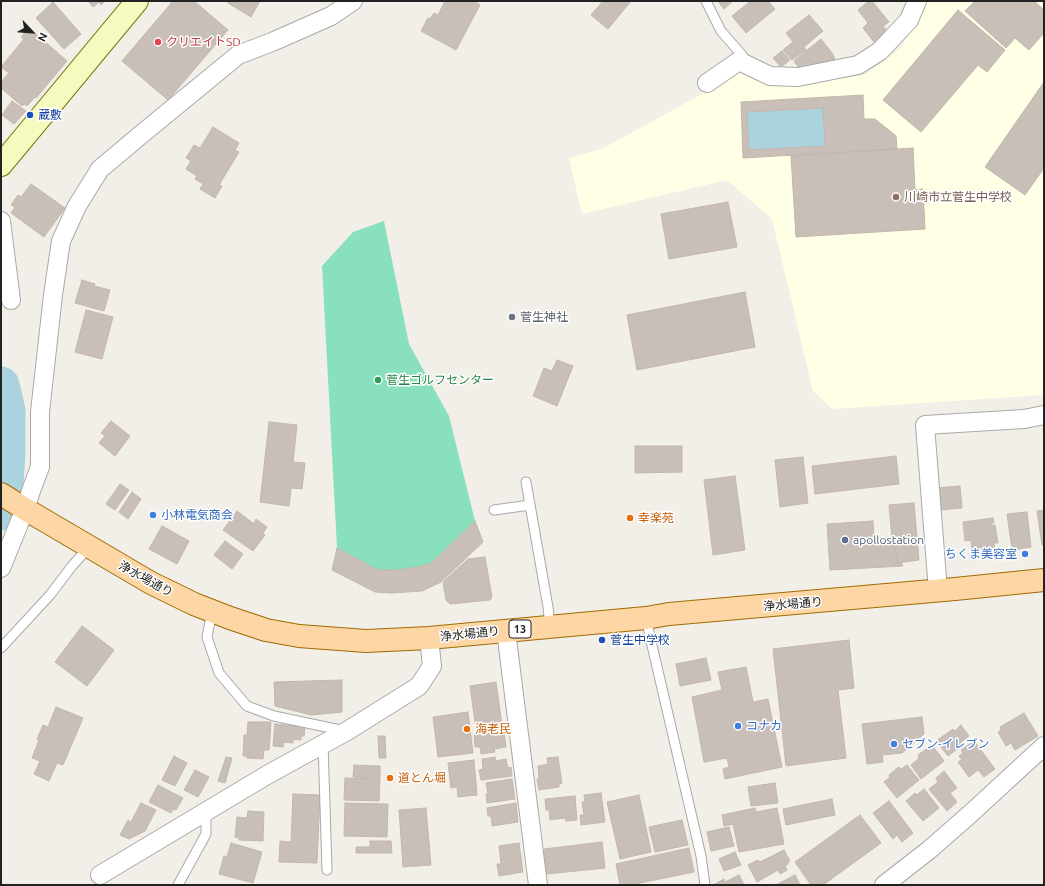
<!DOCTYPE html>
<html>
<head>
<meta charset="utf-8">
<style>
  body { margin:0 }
  #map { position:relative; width:1045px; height:886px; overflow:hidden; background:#f2efe9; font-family:Ubuntu,sans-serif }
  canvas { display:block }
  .frame { position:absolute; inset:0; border:2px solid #222; pointer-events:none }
  .north { position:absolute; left:12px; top:12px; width:40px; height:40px; -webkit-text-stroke:3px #fff; paint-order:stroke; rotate:116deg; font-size:11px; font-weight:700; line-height:16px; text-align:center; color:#222 }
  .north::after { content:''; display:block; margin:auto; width:14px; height:18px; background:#222; clip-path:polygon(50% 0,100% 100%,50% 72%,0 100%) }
</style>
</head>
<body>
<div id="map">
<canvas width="1045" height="886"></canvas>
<div class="frame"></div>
<div class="north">N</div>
</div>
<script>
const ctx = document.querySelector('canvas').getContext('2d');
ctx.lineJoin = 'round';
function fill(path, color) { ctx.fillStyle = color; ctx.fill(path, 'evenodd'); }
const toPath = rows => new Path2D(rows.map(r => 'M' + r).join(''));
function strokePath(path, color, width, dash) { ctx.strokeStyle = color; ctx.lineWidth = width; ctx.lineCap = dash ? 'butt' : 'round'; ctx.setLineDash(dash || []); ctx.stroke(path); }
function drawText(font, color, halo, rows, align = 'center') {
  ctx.font = font + ' Ubuntu,"Noto Sans JP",sans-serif'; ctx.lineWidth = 3; ctx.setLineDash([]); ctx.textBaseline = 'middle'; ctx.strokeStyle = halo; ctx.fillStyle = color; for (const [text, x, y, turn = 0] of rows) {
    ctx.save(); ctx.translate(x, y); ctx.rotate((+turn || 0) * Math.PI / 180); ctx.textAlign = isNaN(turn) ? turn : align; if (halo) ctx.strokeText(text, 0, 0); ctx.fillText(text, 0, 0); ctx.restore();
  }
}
fill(toPath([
  [927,1,1044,1,1044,395,832,409,813,391,772,219,727,180,582,214,569,158,604,148,747,69,801,85,865,75,901,48]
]), '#ffffe5');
fill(toPath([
  [384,221,409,344,449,416,475,521,431,563,418,567,396,570,378,570,337,548,322,266,353,232]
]), '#88e0be');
fill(toPath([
  [823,108,825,146,749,150,747,112]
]), '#aad3df');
strokePath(toPath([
  [1,385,7,411,7,452,5,485,1,512]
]), '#aad3df', 37);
const building = toPath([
  [88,1,105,1,101,5,99,2,93,7,88,1],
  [173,1,194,1,228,30,168,100,122,61,173,1],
  [228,1,260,1,251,17,228,3,228,1],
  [445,1,474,1,480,5,456,50,421,31,428,18,430,19,434,13,438,15,445,1],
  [603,1,631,1,608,29,591,15,603,1],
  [718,1,733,1,724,9,718,1],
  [751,1,768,1,775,9,746,33,732,16,751,1],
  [869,1,872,1,889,22,883,26,887,31,874,42,863,28,868,23,858,10,869,1],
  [975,1,1034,1,1044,10,1044,33,1029,50,1015,38,1006,48,965,11,975,1],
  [53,2,81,34,64,49,36,18,53,2],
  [958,10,1005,50,987,72,978,65,921,132,883,100,958,10],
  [809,15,823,31,804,47,806,50,792,60,783,50,793,42,786,33,809,15],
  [29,28,67,61,36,98,35,97,27,106,24,104,22,106,1,88,1,82,9,73,1,67,24,39,21,37,29,28],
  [821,39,832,53,835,59,799,68,794,61,821,39],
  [782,51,790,60,781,67,773,58,782,51],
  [1044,82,1044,168,1025,195,985,167,1044,82],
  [863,95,864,119,875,119,896,136,897,149,743,158,741,102,863,95],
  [823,108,825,146,749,150,747,112,823,108],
  [12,101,26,111,14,124,2,115,12,101],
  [213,127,239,143,235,150,239,152,219,185,222,186,215,198,200,189,203,184,195,179,197,176,186,169,191,161,186,158,194,145,200,148,213,127],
  [913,148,915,190,923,189,925,229,796,237,791,156,913,148],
  [31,184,65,208,44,237,11,213,15,207,11,205,18,195,21,197,31,184],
  [728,202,737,247,669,259,661,214,728,202],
  [82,280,95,284,94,286,110,290,104,311,75,303,82,280],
  [745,292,755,347,637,370,627,315,745,292],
  [86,310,113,317,102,359,75,352,86,310],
  [557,360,573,366,557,406,533,396,544,368,552,371,557,360],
  [111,421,130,436,115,456,99,443,105,436,101,433,111,421],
  [269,422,297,425,293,462,305,463,302,489,291,488,289,506,260,502,269,422],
  [635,446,682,446,682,472,635,473,635,446],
  [896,456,899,484,815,494,812,466,896,456],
  [803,457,808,503,780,507,775,460,803,457],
  [735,476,745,550,713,555,704,480,735,476],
  [120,484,129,490,115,510,106,504,120,484],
  [960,486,962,508,939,510,937,488,960,486],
  [132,492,141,499,128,519,119,512,132,492],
  [914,503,919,560,898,563,892,540,889,505,914,503],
  [1044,510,1044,545,1042,545,1037,511,1044,510],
  [237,511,254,524,256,519,267,527,263,533,265,535,253,551,223,530,237,511],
  [1027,512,1031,547,1012,550,1007,514,1027,512],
  [993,518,994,523,991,523,991,526,995,525,998,543,994,543,995,551,972,554,971,540,965,541,963,522,993,518],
  [475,521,483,542,441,582,422,591,392,593,375,592,332,570,337,548,378,570,396,570,418,567,431,563,475,521],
  [873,521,874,539,892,537,898,563,901,562,903,566,830,570,827,524,873,521],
  [162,526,189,541,177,564,149,549,162,526],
  [225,541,243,554,232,569,214,555,225,541],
  [485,557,492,597,490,600,450,604,446,600,443,582,468,559,485,557],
  [82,626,114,650,87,686,55,662,82,626],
  [849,640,854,688,838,690,846,758,786,766,773,649,849,640],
  [706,658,711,680,680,686,676,664,706,658],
  [746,667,753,702,768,699,782,767,725,779,723,769,729,767,727,758,704,762,692,697,722,690,718,672,746,667],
  [342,680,342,712,311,715,275,706,274,682,342,680],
  [496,682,502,725,476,729,470,686,496,682],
  [56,707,83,718,63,765,57,763,49,781,34,774,40,761,32,758,39,740,37,739,43,725,48,727,56,707],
  [468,712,473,753,438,757,433,717,468,712],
  [1024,713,1038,736,1015,750,1011,743,1006,746,998,732,1001,730,1000,727,1024,713],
  [922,717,924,734,902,753,882,755,883,762,867,764,862,724,922,717],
  [248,722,271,722,269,750,264,750,263,759,247,758,247,756,243,756,244,735,247,735,248,722],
  [275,724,305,727,304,736,301,736,301,740,293,739,293,743,284,742,283,747,273,746,275,724],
  [961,725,969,736,959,744,961,746,948,756,936,741,953,729,955,731,961,725],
  [504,732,506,747,494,749,495,752,481,754,480,747,475,747,474,735,504,732],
  [378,736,385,736,386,758,379,758,378,736],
  [974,741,995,769,984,777,978,770,969,777,958,762,962,760,959,756,963,753,961,750,974,741],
  [932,745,944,761,921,779,911,765,919,758,918,755,932,745],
  [174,756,187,763,175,786,162,780,174,756],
  [226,757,232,758,225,783,218,781,226,757],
  [495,757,496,761,506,759,508,768,511,767,512,776,481,780,479,770,483,769,482,759,495,757],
  [558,757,562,783,559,784,559,787,539,790,537,779,539,778,538,766,548,764,547,758,558,757],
  [474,760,477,795,458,797,457,787,451,788,448,763,474,760],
  [354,765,380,766,380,778,353,777,354,765],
  [907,765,919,780,897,798,884,782,890,777,889,775,899,767,901,769,907,765],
  [195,770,209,777,198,797,184,790,195,770],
  [944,771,957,788,950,793,957,802,947,811,929,789,938,782,936,778,944,771],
  [345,778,380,779,379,801,344,800,345,778],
  [512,779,515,799,487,803,486,794,488,794,486,783,512,779],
  [775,783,778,803,751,806,748,787,775,783],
  [158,785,183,798,176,810,173,809,171,813,149,802,158,785],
  [924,789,939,808,923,821,906,801,915,793,917,795,924,789],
  [601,793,605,822,581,825,580,815,584,815,582,802,585,802,584,795,601,793],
  [293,794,320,795,317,863,279,862,280,841,291,842,293,794],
  [639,795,651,852,620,859,607,802,639,795],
  [575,796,577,820,566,821,565,818,550,820,549,810,546,810,545,799,575,796],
  [832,799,835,815,786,825,783,809,832,799],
  [889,801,913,833,902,842,897,835,893,839,873,813,889,801],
  [141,803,156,810,145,831,129,839,120,835,128,820,131,822,141,803],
  [345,803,388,804,387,837,344,836,345,803],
  [516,803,518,822,492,826,491,816,488,816,487,808,516,803],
  [426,808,431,865,403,867,399,810,426,808],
  [755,808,756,812,777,808,784,844,739,852,733,824,724,826,722,815,755,808],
  [248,811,264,812,263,841,239,840,239,838,235,837,237,817,247,818,248,811],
  [860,815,881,843,823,885,811,885,795,862,860,815],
  [682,820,688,845,655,852,649,827,682,820],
  [729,827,734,846,711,851,707,832,729,827],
  [370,841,391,841,392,853,356,853,356,847,370,847,370,841],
  [602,842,605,868,547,874,544,849,602,842],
  [231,843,262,852,253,883,219,874,224,856,227,857,231,843],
  [519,843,523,872,499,876,497,864,501,864,499,846,519,843],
  [689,848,694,872,630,885,620,885,616,864,689,848],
  [784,850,790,861,788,862,788,864,785,866,787,870,780,874,778,870,757,882,748,865,758,860,760,862,784,850],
  [735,852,741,865,724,871,719,859,735,852],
  [739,875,744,885,715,885,715,884,724,879,725,882,739,875],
  [795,875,800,885,776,885,795,875]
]);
fill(building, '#c7bfb8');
strokePath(building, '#c4b6ab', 1);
const lane = toPath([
  [706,1,721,31,742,55,739,61],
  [526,482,548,607,550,626],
  [494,510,530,505],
  [212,611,207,637,219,673,247,706,274,716,345,731],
  [646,618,651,641,701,856,705,885],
  [1,648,50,595,72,566,89,547],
  [323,743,327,870],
  [178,885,206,834,206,811]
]);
const street = toPath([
  [707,83,739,61,770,76,798,77,858,65,880,51,909,20,917,1],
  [1,221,11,300],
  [1,568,25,509,32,488,40,467,40,412,53,295,61,241,77,206,100,169,143,133,238,55,272,42,331,16,353,1],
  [938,591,925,425,1024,419,1044,415],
  [506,631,538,885],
  [100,875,267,775,347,731,419,686,432,666,429,638],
  [884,885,929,850,969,815,1044,746]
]);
const secondary = toPath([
  [1,165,137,1]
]);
const primary = toPath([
  [1,494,25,509,151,583,194,604,230,618,266,630,299,636,366,641,429,638,646,618,669,614,955,589,1044,580]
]);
strokePath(lane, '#a9a9a9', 11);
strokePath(street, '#a9a9a9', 20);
strokePath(secondary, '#707d05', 24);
strokePath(primary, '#a06b00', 24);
strokePath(lane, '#fff', 9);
strokePath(street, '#fff', 18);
strokePath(secondary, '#f7fabf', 22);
strokePath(primary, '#fcd6a4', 22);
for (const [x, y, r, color] of [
  [158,42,4,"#e0444e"],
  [30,115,4,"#1a4fb4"],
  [896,197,4,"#8d6e63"],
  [512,317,4,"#6b7280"],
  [378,380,4,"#2e9e5b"],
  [153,515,4,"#3f7fe0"],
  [630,518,4,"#e8710a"],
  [845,540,4,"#5c6f8a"],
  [1025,554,4,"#3f7fe0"],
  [602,640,4,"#1a4fb4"],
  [738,726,4,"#3f7fe0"],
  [467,729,4,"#e8710a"],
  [894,744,4,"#3f7fe0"],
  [390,778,4,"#e8710a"]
]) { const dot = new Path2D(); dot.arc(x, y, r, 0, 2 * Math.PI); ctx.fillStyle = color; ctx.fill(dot); strokePath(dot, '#fff', 1.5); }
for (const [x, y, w] of [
  [520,629,22]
]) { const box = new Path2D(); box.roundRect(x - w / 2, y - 9, w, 18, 3); ctx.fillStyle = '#fff'; ctx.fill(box); strokePath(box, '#222', 1); }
drawText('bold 11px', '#222', null, [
  ["13",520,629]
]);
drawText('12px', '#be3a42', '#fff', [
  ["クリエイトSD",166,42]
], 'left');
drawText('12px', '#164399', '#fff', [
  ["蔵敷",38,115],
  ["菅生中学校",610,640]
], 'left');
drawText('12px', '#785e54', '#fff', [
  ["川崎市立菅生中学校",904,197]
], 'left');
drawText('12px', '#5b616d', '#fff', [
  ["菅生神社",520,317]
], 'left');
drawText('12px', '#27864d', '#fff', [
  ["菅生ゴルフセンター",386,380]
], 'left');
drawText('12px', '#366cbe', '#fff', [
  ["小林電気商会",161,515],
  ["ちくま美容室",1017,554,"right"],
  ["コナカ",746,726],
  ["セブン-イレブン",902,744]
], 'left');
drawText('12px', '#c56008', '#fff', [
  ["幸楽苑",638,518],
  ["海老民",475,729],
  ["道とん堀",398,778]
], 'left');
drawText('12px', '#4e5e75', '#fff', [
  ["apollostation",853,540]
], 'left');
drawText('12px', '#222', '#fff', [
  ["浄水場通り",146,579,29],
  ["浄水場通り",793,604,-5],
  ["浄水場通り",470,634,-6]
]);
</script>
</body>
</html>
